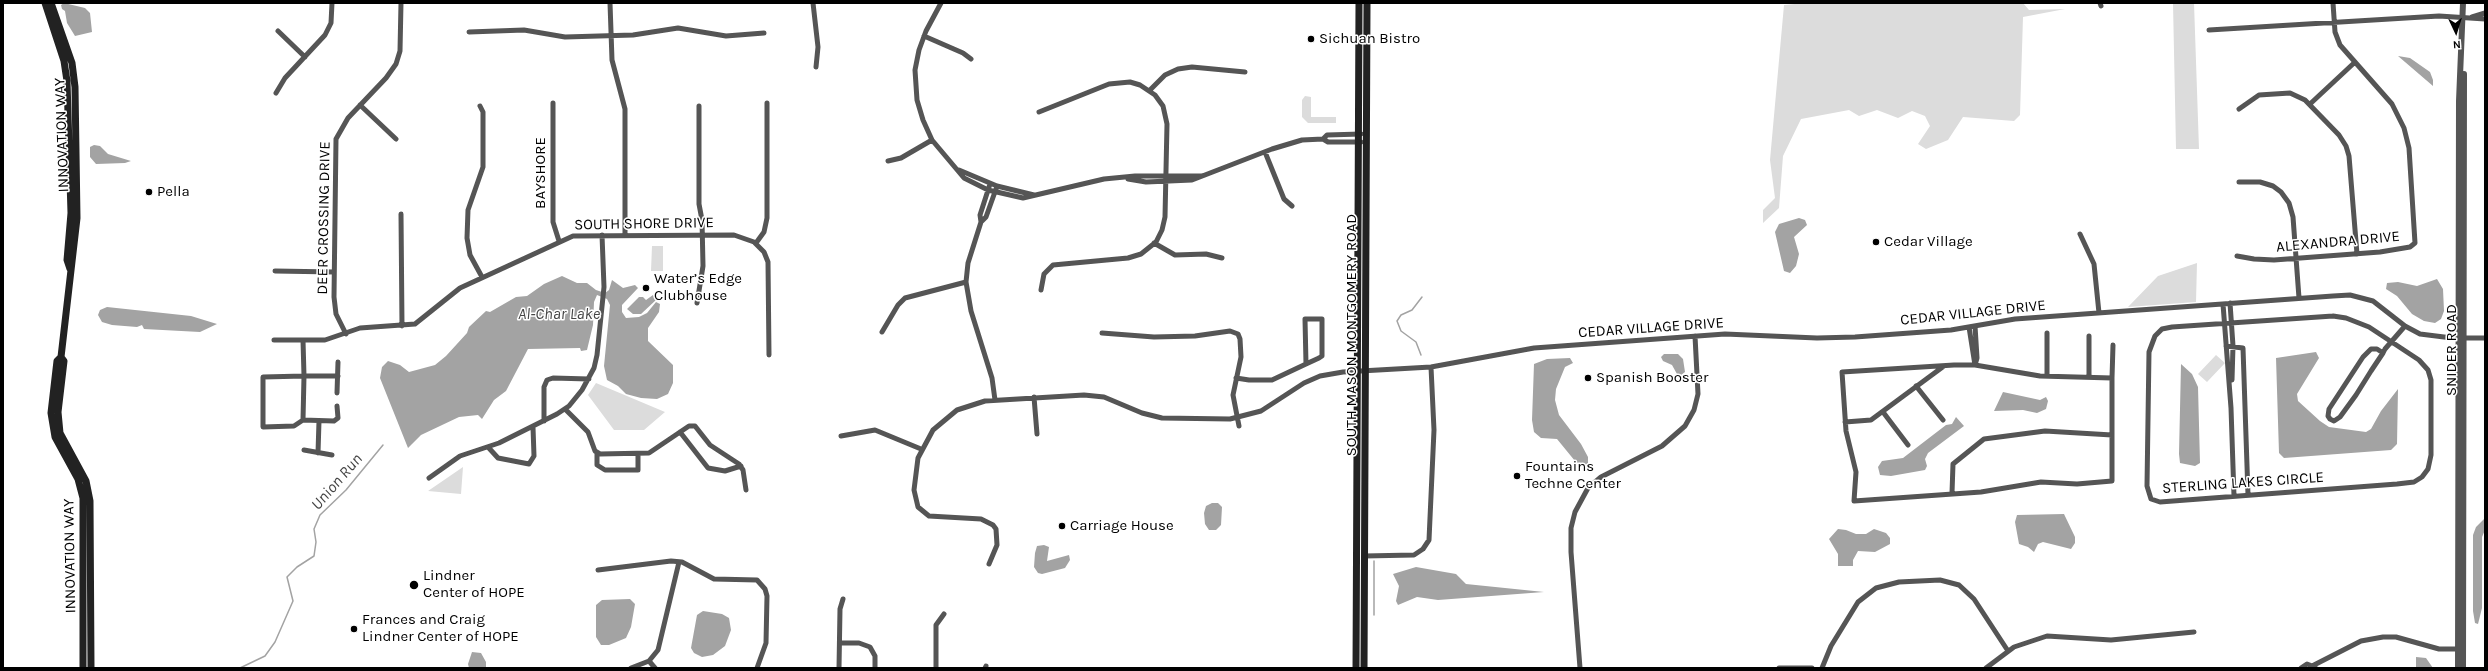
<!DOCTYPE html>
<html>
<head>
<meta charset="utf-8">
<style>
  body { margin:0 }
  #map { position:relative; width:2488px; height:671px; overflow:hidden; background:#fff; font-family:Karla,sans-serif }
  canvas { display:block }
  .frame { position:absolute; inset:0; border:4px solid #000; pointer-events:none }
  .north { position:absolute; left:2436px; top:12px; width:40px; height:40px; -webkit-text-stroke:3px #fff; paint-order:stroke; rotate:176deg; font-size:11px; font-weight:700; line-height:16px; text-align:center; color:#000 }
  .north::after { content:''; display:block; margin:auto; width:14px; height:18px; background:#000; clip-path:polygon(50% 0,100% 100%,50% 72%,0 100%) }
</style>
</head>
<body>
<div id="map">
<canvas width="2488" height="671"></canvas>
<div class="frame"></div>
<div class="north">N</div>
</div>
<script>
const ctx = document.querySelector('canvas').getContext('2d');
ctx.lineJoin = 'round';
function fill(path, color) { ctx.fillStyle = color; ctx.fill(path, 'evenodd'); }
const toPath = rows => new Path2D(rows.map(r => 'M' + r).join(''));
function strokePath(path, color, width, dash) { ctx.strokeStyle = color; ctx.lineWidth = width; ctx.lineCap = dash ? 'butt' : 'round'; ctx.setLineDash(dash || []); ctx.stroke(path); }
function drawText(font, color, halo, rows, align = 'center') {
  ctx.font = font + ' Karla,sans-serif'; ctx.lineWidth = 3; ctx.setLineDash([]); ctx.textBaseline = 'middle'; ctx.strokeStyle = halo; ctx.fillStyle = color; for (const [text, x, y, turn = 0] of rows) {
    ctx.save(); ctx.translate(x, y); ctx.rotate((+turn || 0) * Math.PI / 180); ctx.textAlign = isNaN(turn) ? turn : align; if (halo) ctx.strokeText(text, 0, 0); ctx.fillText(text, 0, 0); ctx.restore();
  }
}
fill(toPath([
  [1805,3,2023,3,2029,10,2065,9,2023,17,2020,115,2014,121,1963,117,1948,140,1926,149,1918,144,1930,126,1925,116,1912,111,1898,118,1877,110,1859,116,1849,110,1801,119,1783,156,1779,208,1763,223,1763,210,1775,198,1770,160,1784,5],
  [2173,3,2194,3,2199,149,2176,149],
  [1305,96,1311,97,1311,117,1336,117,1336,123,1308,123,1302,117,1302,100],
  [652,246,663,246,663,271,651,271],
  [2197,263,2196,302,2128,307,2158,276],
  [2216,355,2225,363,2207,382,2198,374],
  [596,383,665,412,644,430,614,430,588,395],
  [463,467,461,494,428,491]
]), '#dcdcdc');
fill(toPath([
  [64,3,85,8,90,13,92,32,75,36,67,23,65,11,62,9,61,5],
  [2398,56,2410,58,2430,72,2433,80,2433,86],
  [94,145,100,146,108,154,131,161,125,163,96,164,90,157,90,147],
  [1799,218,1805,220,1807,225,1794,237,1799,254,1796,266,1790,273,1784,271,1775,232,1779,224],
  [562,276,577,283,587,283,596,290,605,293,609,290,612,280,623,288,635,285,638,288,622,305,622,312,626,318,639,317,647,313,656,302,660,304,659,312,648,328,648,341,673,365,673,383,668,394,657,399,641,398,626,394,618,386,607,380,604,366,610,305,607,299,597,295,594,302,593,325,587,350,581,351,580,348,528,349,506,391,494,400,482,419,478,415,459,417,421,435,408,448,380,378,382,367,388,361,400,365,409,372,435,365,446,356,467,333,469,327,486,311,490,312,516,297,527,296,544,284],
  [2437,279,2443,289,2444,311,2441,319,2435,323,2424,321,2412,314,2397,296,2386,289,2387,283,2398,282,2417,286],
  [653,295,656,300,641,314,633,314,627,309,639,297,643,297,646,300],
  [107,307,191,316,217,324,200,332,144,329,142,325,137,327,112,325,102,322,98,315,100,310],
  [2316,352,2319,358,2297,394,2298,401,2320,421,2329,427,2366,432,2371,429,2381,411,2398,389,2397,444,2391,450,2284,458,2279,453,2276,358],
  [1664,354,1678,354,1683,359,1685,372,1681,375,1677,374,1672,365,1663,361,1661,357],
  [1570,358,1573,363,1565,367,1556,389,1555,400,1559,415,1581,444,1588,457,1588,464,1583,466,1575,461,1557,439,1541,438,1534,432,1532,420,1534,364,1547,359],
  [2181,364,2192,374,2198,387,2200,463,2195,466,2180,463,2179,454],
  [2003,392,2040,400,2046,397,2048,401,2046,409,2037,413,2023,410,1994,411],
  [1956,417,1964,426,1928,453,1925,459,1927,466,1925,470,1891,476,1880,475,1878,467,1882,461,1903,458,1946,425,1952,424],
  [1212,503,1218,503,1222,507,1221,525,1216,530,1209,530,1205,524,1204,513,1206,506],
  [2064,514,2075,537,2075,543,2071,549,2043,542,2038,544,2034,552,2028,547,2019,544,2015,522,2017,515],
  [2485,518,2485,530,2482,537,2482,608,2478,624,2475,623,2473,611,2473,535,2476,527],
  [1838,529,1846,530,1856,534,1866,534,1874,529,1886,533,1890,538,1890,544,1875,552,1858,551,1853,560,1853,566,1838,566,1838,554,1829,539],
  [1044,545,1049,547,1047,561,1069,555,1070,560,1065,568,1042,574,1038,573,1034,567,1035,553,1037,546],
  [1416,567,1456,574,1466,584,1544,592,1438,600,1417,597,1398,605,1396,601,1399,586,1393,574],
  [630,599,635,604,631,627,626,638,609,645,601,645,596,637,596,605,602,600],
  [703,611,722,614,729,618,731,630,725,646,713,655,702,657,694,653,691,648,697,615],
  [472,652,481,653,486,662,486,668,469,668,468,664],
  [2416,657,2426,658,2433,668,2416,668]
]), '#a3a3a3');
strokePath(toPath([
  [1421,355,1416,342,1401,331,1397,321,1401,315,1412,310,1422,297],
  [1374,561,1374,615],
  [240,668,265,656,275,642,293,601,287,577,297,567,314,556,316,542,314,529,320,515,346,490,383,445]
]), '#a3a3a3', 1.5);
strokePath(toPath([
  [610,3,612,60,625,109,625,235],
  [813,3,818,47,816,67],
  [941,3,926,31,919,50,915,70,917,100,923,120,932,140,964,178,988,190,1023,198,1104,179,1135,176,1202,176],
  [2100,3,2101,6],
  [2472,17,2485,13],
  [2209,30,2439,16,2485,19],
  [278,31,305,57],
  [469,32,524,30,565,37,633,35,678,28,726,36,764,33],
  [924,36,963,53,971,59],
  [1150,90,1165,75,1178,69,1192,67,1245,72],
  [276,93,285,78,325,35,331,23,332,3],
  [553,103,553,222,559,241],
  [2310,104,2354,63],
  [360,105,396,139],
  [480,106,483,112,483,167,468,210,467,238,470,255,482,277],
  [2239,109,2259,95,2290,93,2305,100,2339,135,2346,146,2349,156,2357,254],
  [1039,112,1109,84,1130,82,1140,85,1155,95,1163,106,1167,124,1165,217,1162,230,1156,242,1141,254,1128,258,1053,265,1044,274,1041,290],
  [1323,139,1327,135,1361,134],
  [1265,152,1284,199,1292,206],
  [888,161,901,158,932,140],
  [959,170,997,186,1034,195],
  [1128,179,1146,182,1192,180,1272,149,1302,140,1323,139,1328,142,1361,142],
  [2239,182,2260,182,2273,186,2281,192,2289,203,2293,217,2299,298],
  [990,184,980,215,981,222,968,263,966,282,971,311,992,378,995,400],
  [401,214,402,326],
  [981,222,986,217,996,189],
  [2080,234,2094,264,2099,313],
  [756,243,764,232,767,218,767,103],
  [1154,243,1175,255,1206,254,1222,258],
  [2237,256,2254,259,2274,260,2380,252,2410,247,2415,243,2409,148,2404,128,2392,104,2340,45,2335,32,2333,3],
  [275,271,334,272],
  [697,303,703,266,702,220,699,204,699,106],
  [2230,303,2233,346,2232,380],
  [2223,304,2231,408,2234,496],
  [2333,316,2346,318,2369,327,2419,360,2428,370,2431,380,2431,455,2428,469,2422,477,2414,482,2397,484,2160,502,2151,499,2147,486,2149,352,2155,336,2162,329,2172,327,2333,316],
  [1975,326,1977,358,1975,365],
  [1969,327,1975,365],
  [882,332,898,305,905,298,966,282],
  [1102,333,1154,337,1195,336,1230,331,1238,334,1240,339,1241,357,1233,395,1239,426],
  [346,334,336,314,334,297,336,139,348,118,386,78,396,64,400,51,401,3],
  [274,340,325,340,360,328,415,324,460,288,573,236,734,235,754,242,764,252,768,262,769,355],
  [303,340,304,376,338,376],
  [2226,346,2243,348,2248,495],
  [2383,353,2377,349,2371,349,2363,357,2329,409,2328,416,2330,419,2334,421,2340,417,2356,395,2371,371,2383,353,2385,349,2405,326],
  [1954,365,1975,365,2040,376,2112,378,2112,481,2077,484,2041,482,1981,492,1854,501,1856,472,1846,431,1842,372,1954,365],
  [304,376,303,420,294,426,263,427,263,377,304,376],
  [2047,376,2047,333],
  [2089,377,2089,336],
  [1236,378,1249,380,1272,380,1306,364,1319,358,1322,356,1322,319,1305,319,1306,364],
  [2112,378,2113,345],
  [1916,386,1943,420],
  [337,393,338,362],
  [1034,397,1037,434],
  [565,409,588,432,595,451,600,454,649,453,689,426,695,426,710,445,739,464,743,470,746,490],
  [1883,412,1908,445],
  [303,420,334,421,338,418,337,406],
  [544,421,544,387,547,380,553,378,589,379],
  [1845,422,1871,420,1944,366],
  [680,432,708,468,725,471,741,466],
  [841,436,875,430,921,449],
  [488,447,498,458,529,464,534,456,533,427],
  [304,450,332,455],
  [318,453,319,421],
  [597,453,597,465,605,470,638,470,638,454],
  [429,478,460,456,499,443,557,414,569,406,582,390,594,368,597,355,604,287,602,235],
  [1952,493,1953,464,1984,439,2045,431,2112,435],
  [1364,556,1414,555,1423,549,1429,540,1434,430,1431,367],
  [989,564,997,545,996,529,993,525,981,519,929,516,918,507,914,490,918,458,933,430,957,410,985,401,1084,395,1104,397,1142,413,1162,418,1230,419,1261,411,1304,383,1320,376,1343,372,1431,367,1534,348,1725,334,1817,338,1855,337,1951,330,2015,319,2333,296,2350,295,2373,301,2405,326,2420,334,2452,338,2485,338],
  [598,570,671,561,682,562,714,579,757,580,765,589,767,596,766,643,757,668],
  [840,643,859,643,870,647,875,656,875,668],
  [649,661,655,668],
  [2314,665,2361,641,2383,637,2396,637,2439,649,2460,649],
  [631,668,649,661,658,650,679,562],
  [839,668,840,609,843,599],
  [936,668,936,625,944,614],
  [985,668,986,666],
  [1580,668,1571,552,1571,528,1575,512,1588,488,1601,477,1662,446,1685,426,1694,410,1698,394,1695,336],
  [1779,668,1812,668],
  [1822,668,1831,646,1858,602,1876,588,1899,582,1940,580,1959,585,1974,599,2008,651],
  [1986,668,2014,647,2047,636,2111,640,2194,632],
  [2301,668,2307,664,2315,667]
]), '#555', 5);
strokePath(toPath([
  [2458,668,2459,101,2463,3],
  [2463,668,2464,74]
]), '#555', 6);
strokePath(toPath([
  [45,3,64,61,67,81,71,213,67,260,70,269],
  [51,3,72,63,75,87,77,218,61,357,57,361,51,413,55,437,78,479,83,498,83,668],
  [61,357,64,361,58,412,60,433,86,481,90,501,91,668],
  [1356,668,1359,3],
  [1364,668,1367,3]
]), '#222', 7);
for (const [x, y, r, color] of [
  [1311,39,4,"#000"],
  [149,192,4,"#000"],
  [1876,242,4,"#000"],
  [646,288,4,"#000"],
  [1588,378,4,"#000"],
  [1517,476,4,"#000"],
  [1062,526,4,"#000"],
  [414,585,5,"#000"],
  [354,629,4,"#000"]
]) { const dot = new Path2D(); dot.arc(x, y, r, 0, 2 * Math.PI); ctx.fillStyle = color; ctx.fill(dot); strokePath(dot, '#fff', 1.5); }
drawText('15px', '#000', '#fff', [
  ["Sichuan Bistro",1319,39],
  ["Pella",157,192],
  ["Cedar Village",1884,242],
  ["Water’s Edge",654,279],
  ["Clubhouse",654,296],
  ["Spanish Booster",1596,378],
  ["Fountains",1525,467],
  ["Techne Center",1525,484],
  ["Carriage House",1070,526],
  ["Lindner",423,576],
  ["Center of HOPE",423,593],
  ["Frances and Craig",362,620],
  ["Lindner Center of HOPE",362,637]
], 'left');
drawText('15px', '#000', '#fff', [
  ["INNOVATION WAY",62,135,-92],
  ["BAYSHORE",541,173,-90],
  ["DEER CROSSING DRIVE",324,218,-89],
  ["SOUTH SHORE DRIVE",644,224,-1],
  ["ALEXANDRA DRIVE",2338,242,-5],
  ["CEDAR VILLAGE DRIVE",1973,313,-6],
  ["CEDAR VILLAGE DRIVE",1651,328,-4],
  ["SOUTH MASON MONTGOMERY ROAD",1352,335,-90],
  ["SNIDER ROAD",2452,350,-90],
  ["STERLING LAKES CIRCLE",2243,483,-4],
  ["INNOVATION WAY",70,556,-91]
]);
drawText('italic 16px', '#444', '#fff', [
  ["Al-Char Lake",559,314],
  ["Union Run",337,482,-49]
]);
</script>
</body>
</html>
